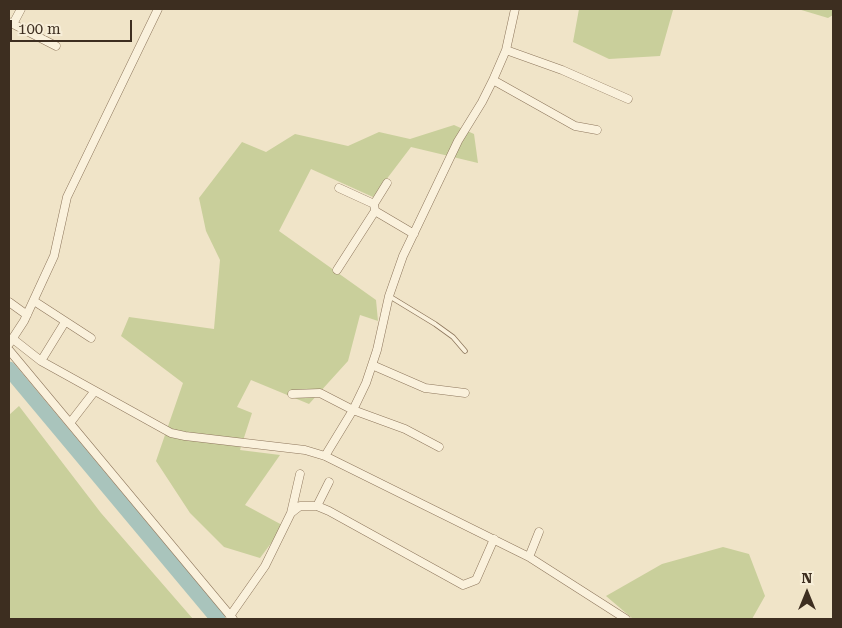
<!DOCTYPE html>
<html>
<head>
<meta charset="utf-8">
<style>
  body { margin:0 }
  #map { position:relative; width:842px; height:628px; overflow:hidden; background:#f0e4c8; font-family:"Roboto Serif",serif }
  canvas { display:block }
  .frame { position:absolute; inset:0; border:10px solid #3d2e20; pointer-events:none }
  .north { position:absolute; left:782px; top:568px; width:50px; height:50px; -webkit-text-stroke:4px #f7eed8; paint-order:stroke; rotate:0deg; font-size:14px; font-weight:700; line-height:20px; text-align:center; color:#3d2e20 }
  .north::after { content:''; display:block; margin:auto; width:18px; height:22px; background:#3d2e20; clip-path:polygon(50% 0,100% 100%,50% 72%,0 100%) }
  .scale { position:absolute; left:10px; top:20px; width:122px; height:22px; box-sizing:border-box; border:2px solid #3d2e20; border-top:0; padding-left:6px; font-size:15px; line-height:18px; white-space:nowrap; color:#3d2e20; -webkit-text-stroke:4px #f7eed8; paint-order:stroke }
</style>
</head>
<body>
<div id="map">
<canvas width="842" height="628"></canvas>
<div class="frame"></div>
<div class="north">N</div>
<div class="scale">100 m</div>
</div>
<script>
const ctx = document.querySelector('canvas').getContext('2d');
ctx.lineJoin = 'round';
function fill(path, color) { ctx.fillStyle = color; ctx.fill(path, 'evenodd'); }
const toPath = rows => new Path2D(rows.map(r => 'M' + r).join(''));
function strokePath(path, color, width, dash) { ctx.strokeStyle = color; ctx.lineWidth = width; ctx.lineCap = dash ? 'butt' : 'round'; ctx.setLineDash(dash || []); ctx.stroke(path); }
fill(toPath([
  [579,9,671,9,673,10,660,56,609,59,573,42],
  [798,9,833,9,833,15,828,18],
  [454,125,474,134,478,163,411,147,373,197,311,169,279,231,376,300,378,321,360,315,348,361,309,404,251,380,237,407,252,413,240,450,280,455,245,505,284,526,260,558,224,547,190,513,156,461,183,383,121,336,129,317,214,329,220,260,206,231,199,198,242,142,266,152,295,134,348,146,379,132,410,139],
  [19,406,101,513,193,619,9,619,9,415],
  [723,547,749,554,765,596,752,619,633,619,606,596,662,564]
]), '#c9cf9b');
strokePath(toPath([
  [9,369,218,619]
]), '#a9c4bc', 15);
const lane = toPath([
  [389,296,435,324,453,337,465,351]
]);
const street = toPath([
  [9,22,56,46],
  [13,24,21,9],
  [506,50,562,70,628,99],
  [493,80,575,126,597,130],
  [387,183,374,204,375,211,414,234],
  [339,188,374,204],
  [337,270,375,211],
  [34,301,91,338],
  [9,302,27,315],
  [13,339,41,361,171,433,185,436,305,450,325,456,529,557,626,619],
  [9,344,24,321,54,256,67,197,158,9],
  [9,350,233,619],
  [41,361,65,322],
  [372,365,425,388,465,393],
  [292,394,320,393,353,410,405,429,439,447],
  [70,423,94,392],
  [325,456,353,410,366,383,377,350,389,296,403,256,458,141,482,102,493,80,506,50,515,9],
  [317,506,329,482],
  [291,513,300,474],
  [529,557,539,532],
  [230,616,265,566,291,513,300,506,317,506,329,511,463,585,476,580,494,539]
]);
strokePath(lane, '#8d765c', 5.5);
strokePath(street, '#8d765c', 9);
strokePath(lane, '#faf1dc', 4);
strokePath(street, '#faf1dc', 8);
</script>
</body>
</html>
